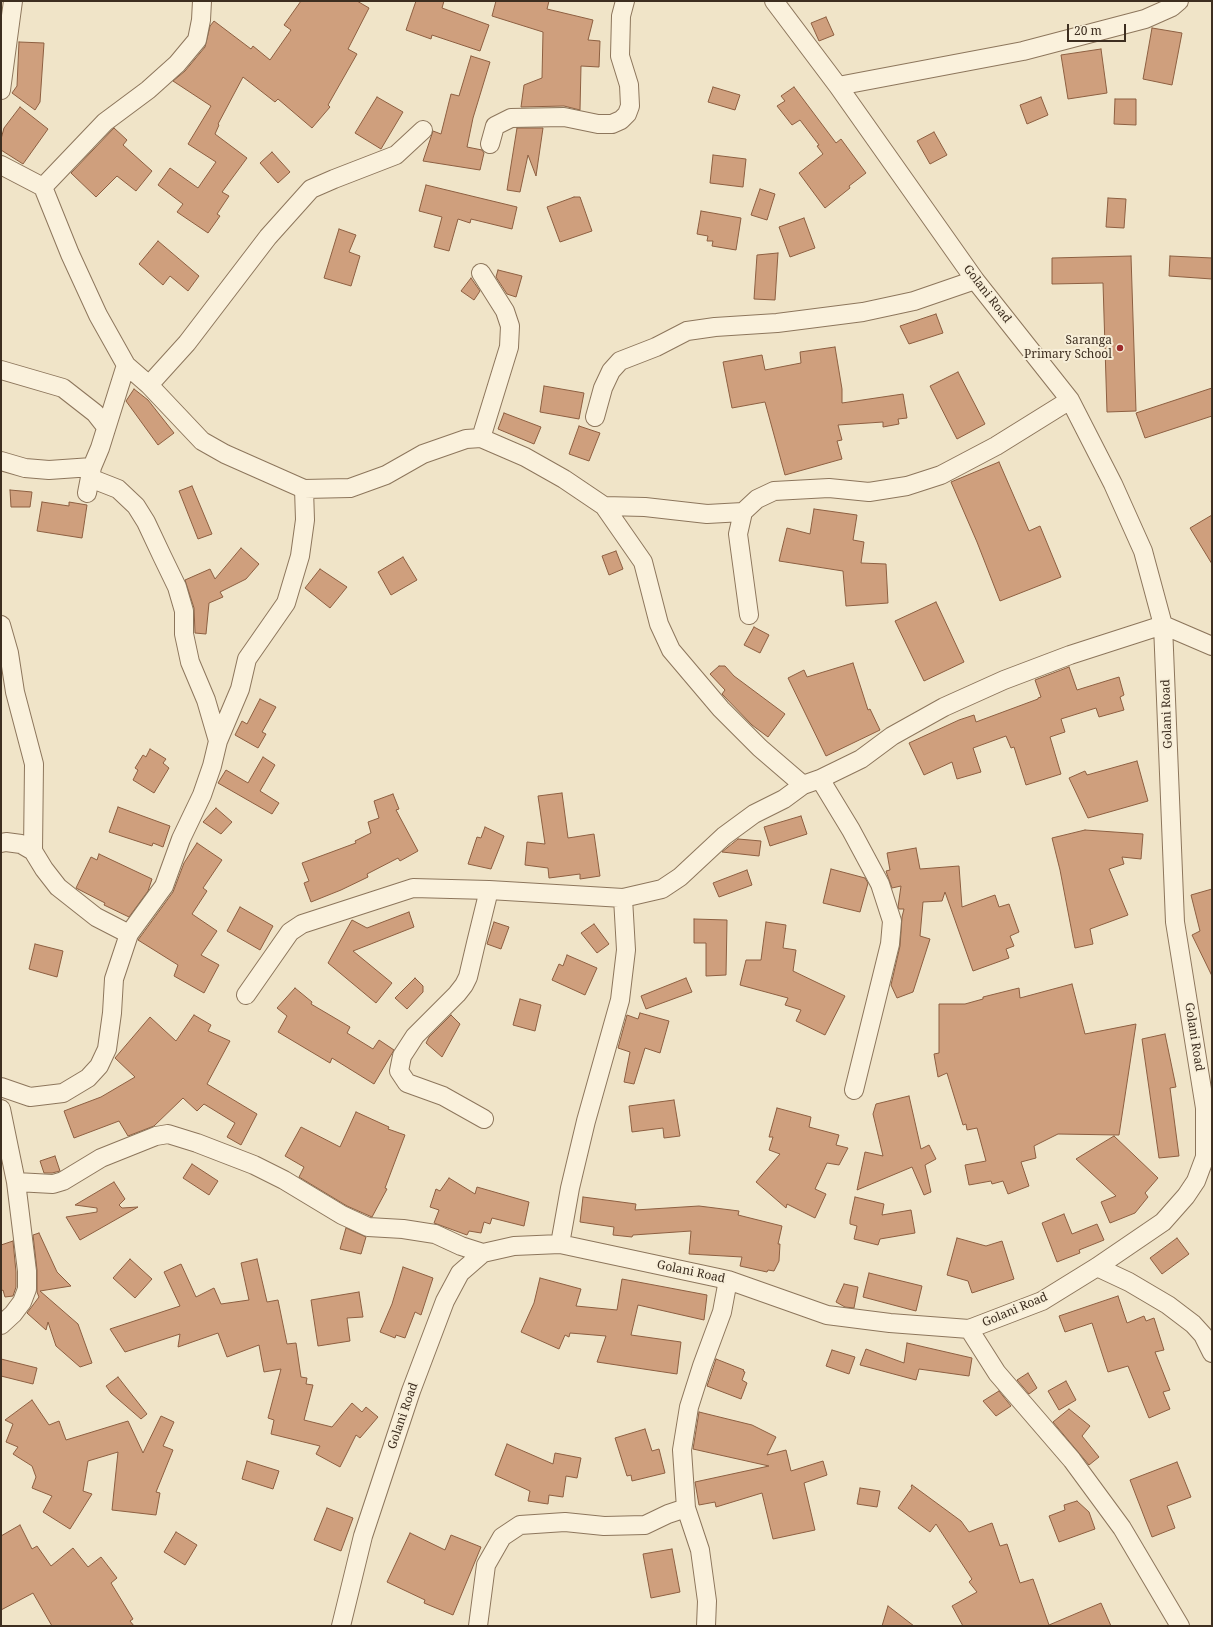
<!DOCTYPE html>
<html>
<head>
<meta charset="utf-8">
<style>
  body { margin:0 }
  #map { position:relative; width:1213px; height:1627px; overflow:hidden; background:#f0e4c8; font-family:"Noto Serif",serif }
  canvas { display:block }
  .frame { position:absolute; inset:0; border:2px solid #3d2e20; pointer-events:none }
  .scale { position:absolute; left:1067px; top:24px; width:59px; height:18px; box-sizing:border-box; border:2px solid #3d2e20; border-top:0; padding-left:5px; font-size:12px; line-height:14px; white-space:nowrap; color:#3d2e20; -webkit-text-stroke:3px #f7eed8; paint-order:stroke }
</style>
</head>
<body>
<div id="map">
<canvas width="1213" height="1627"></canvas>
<div class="frame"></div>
<div class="scale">20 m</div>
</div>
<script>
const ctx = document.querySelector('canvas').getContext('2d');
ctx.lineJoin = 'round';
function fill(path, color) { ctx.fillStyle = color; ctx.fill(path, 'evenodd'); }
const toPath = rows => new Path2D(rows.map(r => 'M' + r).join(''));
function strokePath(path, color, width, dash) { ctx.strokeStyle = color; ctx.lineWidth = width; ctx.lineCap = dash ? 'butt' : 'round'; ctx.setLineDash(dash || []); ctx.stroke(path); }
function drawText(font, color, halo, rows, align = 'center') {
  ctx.font = font + ' "Noto Serif",serif'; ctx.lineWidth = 4; ctx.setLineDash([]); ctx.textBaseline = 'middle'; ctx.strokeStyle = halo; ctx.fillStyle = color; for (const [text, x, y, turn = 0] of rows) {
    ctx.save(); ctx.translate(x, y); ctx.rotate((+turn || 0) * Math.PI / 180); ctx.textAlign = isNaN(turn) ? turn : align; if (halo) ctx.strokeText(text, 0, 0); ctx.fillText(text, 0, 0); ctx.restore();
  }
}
const building = toPath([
  [301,1,357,1,369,8,348,49,357,54,328,105,330,107,312,128,278,99,275,102,243,77,218,124,219,125,215,134,247,158,222,192,229,196,217,214,220,216,208,233,177,212,183,204,158,185,170,168,198,188,216,162,188,144,211,106,173,81,185,71,205,47,210,26,214,21,251,49,253,46,270,60,291,30,284,25,301,1],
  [416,1,444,1,442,8,489,25,480,51,432,35,431,39,406,30,416,1],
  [496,1,549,1,547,9,593,20,588,40,600,41,599,67,581,66,580,110,564,106,521,107,524,85,542,78,543,32,492,16,496,1],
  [826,17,834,35,819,41,811,23,826,17],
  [1152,28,1182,33,1172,85,1143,79,1152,28],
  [19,42,44,43,40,102,35,110,12,93,17,86,19,42],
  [1101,49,1107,93,1068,99,1061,55,1101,49],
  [471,56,490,62,473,118,467,147,482,150,484,153,480,170,423,161,433,131,441,134,451,94,459,96,471,56],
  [713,87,740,95,735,110,708,102,713,87],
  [794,87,836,143,841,139,866,173,849,186,850,188,825,208,799,173,823,154,817,146,819,145,800,120,792,125,777,106,785,101,781,96,794,87],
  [377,97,403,112,381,149,355,133,377,97],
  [1041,97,1048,115,1027,124,1020,105,1041,97],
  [1115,99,1136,99,1136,125,1114,124,1115,99],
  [20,107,48,129,23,164,1,150,1,139,4,128,20,107],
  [114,128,127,140,123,145,152,171,136,191,117,176,96,197,71,173,114,128],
  [517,128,543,128,536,176,528,155,520,192,507,190,517,128],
  [934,132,947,155,930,164,917,141,934,132],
  [272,152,290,172,278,183,260,163,272,152],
  [713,155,746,159,743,187,710,183,713,155],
  [426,185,517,207,512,229,471,219,470,223,458,219,449,251,434,247,442,217,419,211,426,185],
  [760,189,775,194,767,220,751,215,760,189],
  [574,197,580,197,592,231,560,242,547,207,574,197],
  [1108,198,1126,199,1124,228,1106,227,1108,198],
  [701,211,741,218,736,250,712,246,713,241,707,241,708,236,697,234,701,211],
  [804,218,815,248,790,257,779,227,804,218],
  [339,229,356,235,349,252,360,256,351,286,324,278,339,229],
  [158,241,199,276,188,291,170,276,163,285,139,264,158,241],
  [778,253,775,300,754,299,757,255,778,253],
  [1131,256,1136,411,1107,412,1103,283,1052,284,1052,258,1131,256],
  [1170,256,1212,258,1212,279,1169,276,1170,256],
  [498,270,522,276,516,297,507,294,496,277,498,270],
  [471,278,480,291,474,300,461,291,471,278],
  [936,314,943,333,909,344,900,326,936,314],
  [835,347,842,389,842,403,903,394,907,418,898,419,899,424,883,427,883,422,838,425,842,440,837,441,842,459,785,475,765,402,732,408,723,362,762,355,765,370,801,363,800,352,835,347],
  [958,372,985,424,957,439,930,386,958,372],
  [544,386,584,393,579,419,540,412,544,386],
  [1212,388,1212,416,1145,438,1136,413,1212,388],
  [134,389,148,400,174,433,158,445,126,401,134,389],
  [504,413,541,427,534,444,498,429,504,413],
  [579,426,600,433,589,461,569,454,579,426],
  [999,462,1029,531,1040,526,1061,577,1000,601,977,542,951,482,999,462],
  [192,486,212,534,198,539,179,491,192,486],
  [10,490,32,492,30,507,11,507,10,490],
  [42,502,69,506,69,502,87,505,82,538,37,531,42,502],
  [814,509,857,515,853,540,864,542,861,563,886,564,888,603,846,606,843,571,779,561,787,528,810,534,814,509],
  [1212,515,1212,564,1190,528,1212,515],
  [241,548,259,564,246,579,220,592,223,597,209,603,206,634,195,633,194,608,185,580,210,569,215,579,241,548],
  [616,551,623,569,609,575,602,556,616,551],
  [403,557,417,580,391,595,378,572,403,557],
  [320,569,347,587,330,608,305,588,320,569],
  [936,602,964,662,924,681,895,621,936,602],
  [754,627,769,635,760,653,744,645,754,627],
  [853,663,868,710,870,709,880,730,826,756,788,678,804,670,807,677,853,663],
  [719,666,725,666,734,676,785,714,768,737,752,725,722,694,725,690,710,674,719,666],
  [1069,667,1077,690,1119,677,1124,695,1120,697,1124,710,1099,717,1096,708,1061,719,1065,732,1050,737,1061,774,1026,785,1014,747,1011,748,1006,736,973,748,981,772,957,779,952,762,924,775,909,743,959,720,974,715,976,722,1038,699,1038,698,1041,697,1035,680,1069,667],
  [260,699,276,707,262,732,266,734,258,748,235,735,242,721,247,724,260,699],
  [150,749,166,759,163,763,169,768,154,793,133,780,138,770,135,768,143,755,146,757,150,749],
  [263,757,275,765,260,791,279,803,272,814,218,783,226,770,248,783,263,757],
  [1137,761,1148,801,1088,818,1069,778,1085,771,1087,775,1137,761],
  [562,793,568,838,594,834,600,876,580,879,580,874,549,878,548,868,525,865,527,842,545,844,538,796,562,793],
  [393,794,399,809,396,810,418,851,400,861,398,858,367,874,368,877,341,890,311,902,304,883,309,881,302,863,356,843,355,841,371,833,368,822,379,818,374,801,393,794],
  [118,807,170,826,163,847,153,843,152,846,109,832,118,807],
  [216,808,232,822,221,834,203,822,216,808],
  [801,816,807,834,770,846,764,827,801,816],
  [485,827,504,836,491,869,468,864,477,837,481,838,485,827],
  [1085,830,1143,834,1141,859,1122,857,1124,864,1109,869,1128,915,1090,929,1093,944,1075,948,1060,870,1052,838,1085,830],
  [738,839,761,841,759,856,722,852,738,839],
  [197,843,222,860,203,888,207,891,192,914,217,931,201,955,219,965,204,993,174,976,178,965,138,940,173,892,184,863,197,843],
  [916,848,920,869,959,866,962,907,995,895,999,907,1009,904,1019,932,1010,936,1014,946,1006,949,1009,958,973,971,945,892,942,901,923,902,920,936,930,939,913,992,897,998,891,985,900,946,902,917,904,909,899,909,898,907,901,886,892,888,887,874,886,871,890,870,887,853,916,848],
  [99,854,152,879,148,891,129,917,104,905,105,903,76,888,91,857,97,860,99,854],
  [831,869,865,878,868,883,860,912,823,903,831,869],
  [747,870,752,885,719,897,713,883,747,870],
  [1212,889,1212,976,1192,935,1200,931,1191,895,1212,889],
  [240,907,273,926,260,950,227,931,240,907],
  [409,912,414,927,353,951,392,983,376,1003,328,963,352,920,367,928,409,912],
  [694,919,727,920,726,975,706,976,706,943,694,943,694,919],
  [494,922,509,927,501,949,487,944,494,922],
  [766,922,786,925,783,948,796,950,793,971,845,996,825,1035,796,1021,801,1010,785,1005,788,998,740,985,746,960,761,960,766,922],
  [594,924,609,944,597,953,581,933,594,924],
  [35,944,63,951,57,977,29,969,35,944],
  [567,955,597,968,585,995,552,980,559,964,563,966,567,955],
  [415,978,423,986,423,992,407,1009,395,998,415,978],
  [686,978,692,992,646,1009,641,996,686,978],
  [1072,984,1085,1034,1136,1024,1119,1135,1058,1134,1034,1146,1036,1158,1021,1162,1029,1186,1008,1194,1003,1181,992,1184,991,1181,969,1185,965,1165,986,1161,977,1128,967,1130,966,1124,963,1125,947,1073,938,1077,934,1054,939,1053,939,1004,965,1004,983,999,983,997,1019,988,1020,998,1072,984],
  [295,988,312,1002,311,1004,350,1027,347,1033,373,1049,379,1040,394,1050,374,1084,332,1058,330,1063,278,1032,287,1016,277,1008,295,988],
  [520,999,541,1005,535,1031,513,1025,520,999],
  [640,1013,669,1021,660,1053,645,1048,634,1084,624,1082,630,1052,618,1048,627,1015,638,1019,640,1013],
  [194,1015,211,1025,208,1031,230,1041,207,1084,257,1114,241,1145,227,1137,235,1123,204,1104,197,1111,183,1098,154,1126,128,1136,119,1121,74,1138,64,1111,101,1097,135,1077,115,1058,150,1017,176,1041,194,1015],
  [451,1015,460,1024,442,1057,426,1043,429,1037,451,1015],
  [1165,1034,1176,1087,1170,1088,1179,1156,1159,1158,1142,1039,1165,1034],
  [909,1096,921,1149,929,1145,936,1159,925,1165,931,1192,924,1195,912,1167,857,1190,865,1152,883,1156,873,1114,876,1104,909,1096],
  [674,1100,680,1136,664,1138,663,1128,632,1132,629,1106,674,1100],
  [777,1108,811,1117,809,1127,839,1135,836,1145,848,1148,839,1165,827,1163,815,1189,826,1194,815,1218,787,1204,786,1208,756,1182,780,1154,769,1150,773,1137,769,1137,777,1108],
  [356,1112,389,1127,388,1129,405,1135,385,1188,387,1189,372,1217,347,1206,299,1177,304,1167,285,1156,301,1127,340,1147,356,1112],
  [1114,1136,1158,1178,1145,1193,1148,1197,1135,1213,1110,1223,1101,1202,1116,1196,1076,1159,1114,1136],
  [55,1156,60,1171,52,1173,44,1173,40,1161,55,1156],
  [192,1164,218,1181,209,1195,183,1178,192,1164],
  [449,1178,475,1194,477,1187,529,1202,524,1226,492,1218,490,1224,484,1222,481,1233,469,1231,467,1235,434,1223,439,1210,430,1207,436,1189,440,1191,449,1178],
  [114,1182,125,1199,119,1205,122,1208,138,1207,80,1240,66,1217,97,1212,97,1208,75,1205,114,1182],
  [583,1197,636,1204,635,1210,699,1206,739,1211,738,1215,782,1226,778,1244,780,1244,779,1261,774,1271,768,1270,767,1272,740,1266,742,1257,689,1254,691,1231,633,1235,632,1237,613,1235,614,1227,580,1222,583,1197],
  [855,1197,884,1204,882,1215,911,1210,915,1233,880,1239,878,1245,854,1239,857,1226,850,1224,850,1220,855,1197],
  [1064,1214,1072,1234,1097,1224,1104,1240,1079,1250,1080,1253,1057,1262,1042,1223,1064,1214],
  [346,1228,366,1237,361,1254,340,1249,346,1228],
  [39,1233,57,1272,71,1286,40,1291,78,1324,92,1363,80,1367,56,1346,48,1322,46,1330,27,1313,39,1297,37,1292,37,1270,33,1235,39,1233],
  [957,1238,986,1246,1002,1241,1014,1279,972,1293,968,1281,947,1275,957,1238],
  [1177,1238,1189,1254,1162,1274,1150,1258,1177,1238],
  [13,1241,16,1272,16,1287,13,1296,5,1297,3,1290,1,1291,1,1245,13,1241],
  [130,1259,152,1279,135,1298,113,1278,130,1259],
  [257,1259,267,1302,278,1300,287,1344,296,1343,301,1377,307,1378,306,1384,313,1385,304,1420,332,1427,352,1403,362,1412,366,1407,378,1417,360,1438,356,1435,340,1467,316,1454,320,1446,271,1434,274,1420,268,1418,281,1369,264,1372,259,1345,227,1357,218,1333,178,1347,180,1334,125,1352,110,1329,180,1306,164,1272,181,1264,196,1297,214,1288,221,1304,249,1300,241,1263,257,1259],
  [403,1267,433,1278,421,1315,415,1312,405,1338,396,1335,395,1338,380,1332,392,1304,403,1267],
  [869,1273,922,1286,916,1311,863,1297,869,1273],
  [540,1278,581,1289,576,1306,617,1310,622,1279,707,1295,704,1320,638,1305,631,1335,681,1342,677,1374,597,1362,606,1336,570,1333,569,1337,565,1335,559,1349,521,1332,534,1303,540,1278],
  [844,1284,858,1287,854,1308,845,1307,836,1302,844,1284],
  [359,1292,363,1317,347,1318,350,1341,318,1346,311,1300,359,1292],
  [1118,1296,1127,1323,1144,1316,1146,1321,1154,1318,1164,1350,1155,1352,1170,1390,1163,1392,1170,1409,1149,1418,1128,1366,1108,1372,1092,1323,1065,1332,1059,1316,1118,1296],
  [907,1343,972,1358,969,1376,919,1369,916,1380,860,1365,866,1349,904,1363,907,1343],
  [832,1350,855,1357,849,1374,826,1366,832,1350],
  [1,1359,37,1368,33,1384,1,1376,1,1359],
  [716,1359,744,1370,743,1371,745,1372,742,1380,747,1383,741,1399,707,1386,716,1359],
  [1028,1373,1037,1388,1029,1394,1017,1380,1028,1373],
  [118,1377,147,1414,141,1419,111,1393,106,1386,118,1377],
  [1066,1381,1076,1400,1059,1410,1048,1391,1066,1381],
  [999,1391,1011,1406,996,1416,983,1401,999,1391],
  [32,1400,49,1425,59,1421,66,1440,128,1421,143,1453,161,1416,174,1422,163,1446,173,1450,156,1492,160,1493,156,1515,112,1510,118,1452,88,1461,83,1491,92,1494,70,1529,43,1512,52,1496,32,1488,36,1477,32,1466,13,1454,18,1447,6,1442,13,1424,5,1420,32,1400],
  [1069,1409,1090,1426,1082,1436,1099,1457,1089,1465,1053,1422,1069,1409],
  [699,1412,752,1425,776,1437,767,1455,786,1450,791,1471,823,1461,827,1475,804,1483,815,1530,773,1539,762,1493,716,1507,715,1502,699,1505,695,1482,769,1466,693,1449,699,1412],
  [645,1429,652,1451,659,1449,665,1473,632,1481,631,1475,627,1476,615,1438,645,1429],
  [507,1444,553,1464,555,1453,581,1458,577,1478,566,1476,563,1497,549,1495,548,1504,528,1501,530,1491,495,1475,507,1444],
  [247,1461,279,1471,273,1489,242,1479,247,1461],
  [1177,1462,1191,1497,1167,1506,1175,1528,1152,1537,1130,1480,1177,1462],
  [912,1485,961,1521,969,1532,992,1523,1000,1546,1007,1544,1020,1583,1033,1579,1049,1625,1101,1603,1111,1626,963,1626,952,1606,977,1592,969,1582,972,1579,936,1524,930,1532,898,1508,912,1488,911,1486,912,1485],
  [860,1488,880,1491,877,1507,857,1504,860,1488],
  [1077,1501,1089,1512,1095,1529,1059,1542,1049,1516,1065,1510,1064,1505,1077,1501],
  [327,1508,353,1518,341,1551,314,1540,327,1508],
  [20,1525,32,1549,37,1546,51,1566,73,1548,88,1567,101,1557,117,1578,111,1583,133,1619,130,1621,134,1626,52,1626,33,1593,1,1610,1,1536,20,1525],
  [176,1532,197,1545,185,1565,164,1552,176,1532],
  [410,1533,445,1550,451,1535,481,1547,453,1615,424,1603,425,1600,387,1582,410,1533],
  [672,1549,680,1592,651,1598,643,1554,672,1549],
  [888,1606,914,1626,882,1626,888,1606]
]);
fill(building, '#cf9f7d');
strokePath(building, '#8d5f41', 1);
const street = toPath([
  [838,86,1023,51,1145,19,1172,7,1179,1],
  [1,90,13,1],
  [490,144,495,126,511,118,564,117,598,124,612,124,621,120,627,114,630,106,629,85,620,56,621,16,625,1],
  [1,165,43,187,70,254,98,315,126,365,149,385,202,441,225,454,304,489,350,488,386,475,423,454,466,439,481,438,525,457,564,479,604,506,643,562,659,624,671,650,721,709,760,748,803,785],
  [43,187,105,122,148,90,177,64,197,40,201,20,202,1],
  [1,370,63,388,95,413,106,427],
  [149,385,187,343,268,237,311,189,334,179,396,155,423,130],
  [595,417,603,388,611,371,620,361,656,347,687,331,715,327,777,323,863,312,914,301,975,280],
  [481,438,509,347,510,326,505,311,481,273],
  [1,461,25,468,49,470,92,467],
  [87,493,92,467,100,448,126,365],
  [604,506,645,507,707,514,743,512],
  [749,615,738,534,743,512,757,499,774,491,829,488,869,492,907,486,941,475,996,446,1070,400],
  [1,625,9,653,15,692,34,764,33,851],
  [218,741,240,689,247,659,286,603,300,556,305,520,304,489],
  [820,779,851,830,880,884,892,921,890,944,854,1090],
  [1,843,6,842,21,844,33,851,44,869,58,887,96,917,129,934],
  [246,995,290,932,302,924,413,888,489,890,623,898,662,889,680,877,724,836,754,814,784,799,803,785,820,779,861,759,892,736,944,707,1004,680,1070,655,1163,625,1212,646],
  [1,1087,30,1097,63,1093,88,1078,99,1066,107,1049,112,1013,114,979,129,934,164,886,181,839,202,795,212,766,218,741,206,700,190,662,184,634,184,611,177,587,162,556,146,522,136,506,118,489,90,478],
  [1,1109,16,1182,27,1271,27,1289,22,1302,13,1314,1,1325],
  [484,1119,443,1096,407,1083,399,1071,402,1056,415,1036,457,994,464,985,468,977,476,943,489,890],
  [16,1182,53,1184,63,1181,101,1158,156,1136,168,1134,197,1143,254,1165,284,1180,342,1215,368,1227,403,1229,435,1234,461,1246,483,1253],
  [560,1244,570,1188,586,1121,620,1000,626,950,623,898],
  [1097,1267,1129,1282,1168,1305,1193,1324,1203,1335,1212,1353],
  [969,1329,997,1373,1072,1460,1122,1528,1180,1626],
  [341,1626,363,1536,411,1391,445,1301,460,1273,483,1253,514,1246,560,1244,728,1280,827,1315,890,1323,969,1329,1042,1301,1097,1267,1163,1222,1186,1196,1196,1181,1205,1157,1205,1108,1175,922,1163,625,1143,551,1113,484,1070,400,975,280,838,86,774,1],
  [478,1626,486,1565,502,1537,520,1525,565,1522,604,1526,645,1525,668,1514,686,1508],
  [706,1626,707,1601,700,1550,686,1508,682,1450,689,1407,702,1366,722,1312,728,1280]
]);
strokePath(street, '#8d765c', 20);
strokePath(street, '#faf1dc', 18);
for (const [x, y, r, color] of [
  [1120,348,4,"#9e2a2b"]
]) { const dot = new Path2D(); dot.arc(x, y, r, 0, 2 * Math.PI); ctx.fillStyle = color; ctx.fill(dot); strokePath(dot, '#f7eed8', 1.5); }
drawText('12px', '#3d2e20', '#f7eed8', [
  ["Golani Road",987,294,52],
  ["Golani Road",1167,714,-92],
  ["Golani Road",1194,1037,81],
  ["Golani Road",691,1272,12],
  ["Golani Road",1015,1310,-23],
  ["Golani Road",403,1416,-71]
]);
drawText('12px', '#3d2e20', '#f7eed8', [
  ["Saranga",1112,341],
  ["Primary School",1112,355]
], 'right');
</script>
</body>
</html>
